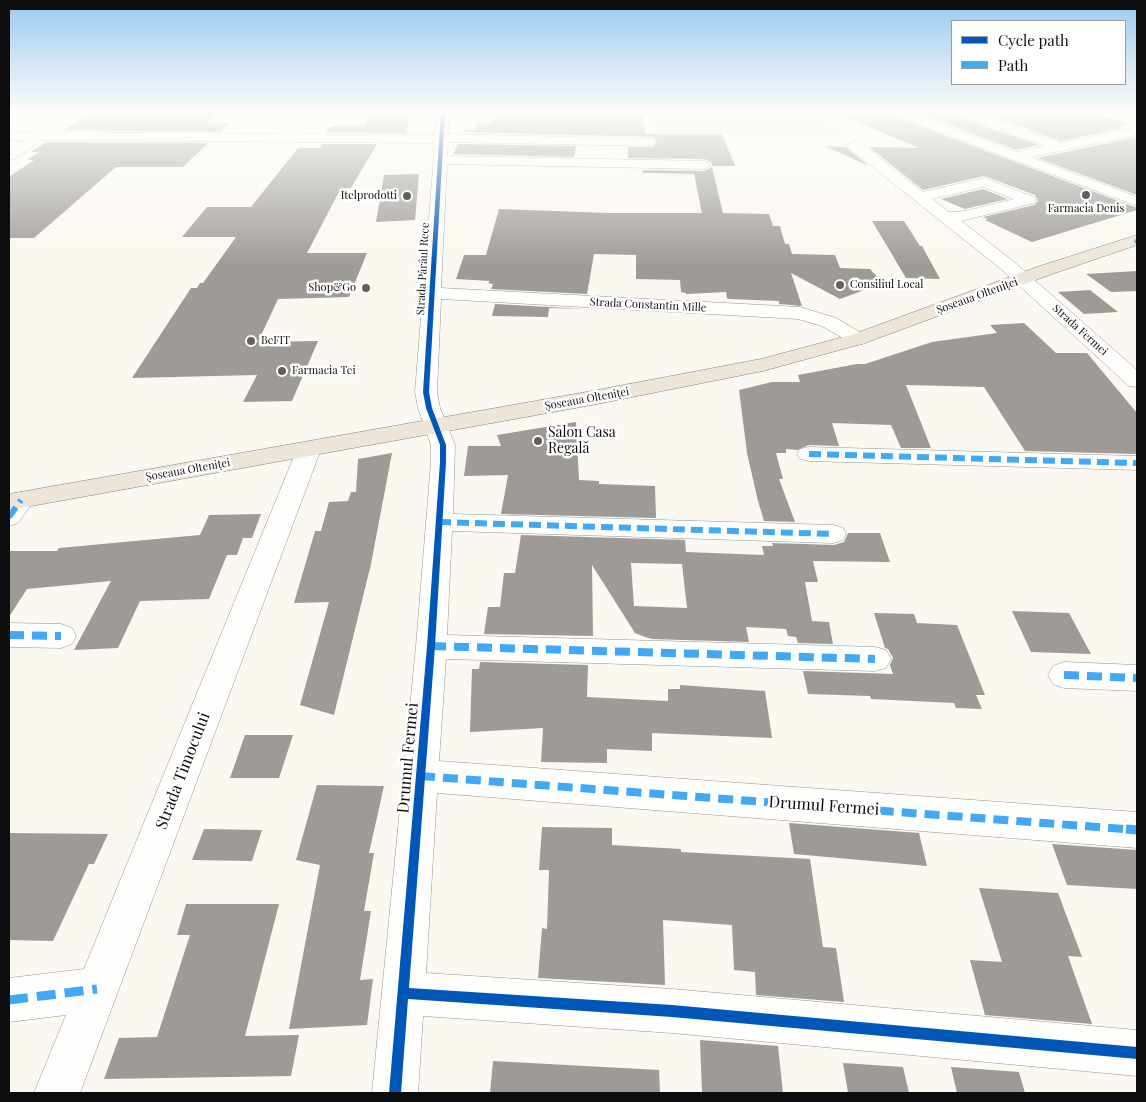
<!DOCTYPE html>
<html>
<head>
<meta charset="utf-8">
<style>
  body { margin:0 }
  #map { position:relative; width:1146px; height:1102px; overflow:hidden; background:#fbf8f1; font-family:"Playfair Display",serif }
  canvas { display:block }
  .frame { position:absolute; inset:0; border:10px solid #0d0d0d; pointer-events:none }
  .legend { position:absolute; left:951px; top:20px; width:175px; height:65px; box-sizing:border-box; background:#fff; border:1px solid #9e9e9e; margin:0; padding:6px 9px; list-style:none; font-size:15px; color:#0d0d0d }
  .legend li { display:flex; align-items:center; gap:10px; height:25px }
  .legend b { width:25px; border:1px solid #9e9e9e }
</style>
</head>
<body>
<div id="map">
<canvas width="1146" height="1102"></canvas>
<div class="frame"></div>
<ul class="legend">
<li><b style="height:6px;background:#0057b8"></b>Cycle path</li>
<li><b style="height:6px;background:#3fa9f5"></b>Path</li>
</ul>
</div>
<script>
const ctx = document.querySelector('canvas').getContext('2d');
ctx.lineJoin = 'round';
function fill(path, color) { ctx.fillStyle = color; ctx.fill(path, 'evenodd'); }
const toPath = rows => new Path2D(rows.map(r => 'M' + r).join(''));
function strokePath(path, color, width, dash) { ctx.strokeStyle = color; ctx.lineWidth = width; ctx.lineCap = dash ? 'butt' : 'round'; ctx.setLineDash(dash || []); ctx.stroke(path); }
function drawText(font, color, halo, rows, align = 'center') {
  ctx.font = font + ' "Playfair Display",serif'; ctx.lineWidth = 5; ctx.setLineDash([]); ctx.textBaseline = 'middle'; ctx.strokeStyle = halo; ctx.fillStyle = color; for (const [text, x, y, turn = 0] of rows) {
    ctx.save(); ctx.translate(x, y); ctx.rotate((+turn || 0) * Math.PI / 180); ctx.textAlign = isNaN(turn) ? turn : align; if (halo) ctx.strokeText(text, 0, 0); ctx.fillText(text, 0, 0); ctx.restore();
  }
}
fill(toPath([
  [456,111,818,111,845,135,654,133,653,116,456,114]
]), '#e8ecd4');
fill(toPath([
  [155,111,221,111,208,123,229,123,221,132,64,130,86,116,120,116,126,113,152,113],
  [369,111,410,111,406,133,326,132,327,129,333,126,365,125],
  [831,111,880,111,1137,208,1137,210,1032,242,985,220,988,219,983,217,1034,205,1038,201,1035,195,984,176,923,190,869,147,919,148],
  [913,111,952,111,955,116,1039,145,1016,150],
  [978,111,1087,111,1128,124,1118,126,1123,128,1061,141],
  [495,115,643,116,645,134,722,134,735,166,712,166,712,163,704,159,628,158,628,147,654,147,657,141,654,137,464,132,465,129,475,130,477,123,492,123],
  [1137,137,1137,195,1037,158],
  [46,142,208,143,183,167,116,167,34,238,9,238,9,177,34,160,27,160,39,152,31,152],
  [322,144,377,144,351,188,341,188,307,253,367,253,349,297,278,299,258,342,318,341,292,401,243,402,257,375,132,378,191,288,197,288,200,283,203,283,236,237,182,237,207,207,251,207,298,148,320,148],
  [458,144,576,146,574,157,453,154],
  [825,146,846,147,869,166],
  [712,167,723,213,769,214,773,226,780,226,785,244,789,244,792,254,835,255,840,268,870,269,883,283,840,299,791,273,802,306,779,304,779,301,729,299,727,298,726,292,686,294,686,293,681,292,680,280,636,279,636,255,594,254,587,294,491,289,493,284,488,283,490,281,456,279,464,255,486,255,499,209,609,213,702,213,694,174,643,173,642,170,704,171],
  [419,174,415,220,376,222,384,175],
  [983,189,1008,199,965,209,941,199],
  [872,221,904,221,920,246,922,246,940,279,906,278],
  [1137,271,1137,291,1111,292,1086,274],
  [1090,290,1118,312,1084,314,1058,292],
  [495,304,584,309,549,308,548,317,492,316],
  [1024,323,1056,353,1087,353,1137,413,1137,454,1025,451,984,387,906,385,931,448,901,448,891,425,832,423,839,446,809,445,797,450,786,449,786,453,776,453,783,479,779,479,795,522,764,521,758,501,747,453,739,390,772,382,800,382,798,375,857,364,865,364,932,342,997,333,990,325],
  [576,422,579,480,599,481,599,484,655,486,656,518,501,514,508,475,464,476,468,446,501,446,497,435],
  [392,453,371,564,334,715,300,705,329,602,294,603,315,531,321,531,329,502,348,501,351,492,356,492,358,459],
  [261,514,252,538,243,538,237,555,227,555,209,599,140,601,118,648,74,650,111,581,27,589,9,617,9,551,57,551,59,548,200,535,209,515],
  [848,533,880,533,890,562,813,561,818,582,805,582,812,621,829,622,833,644,798,643,796,637,788,636,786,629,746,627,749,642,652,639,645,637,635,633,592,565,593,636,484,634,488,607,500,607,504,573,515,573,521,535,685,540,686,552,764,555,762,546,773,546,772,543,834,545,844,542],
  [631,563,682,564,687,608,634,606],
  [1012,611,1069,613,1091,654,1031,652],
  [874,613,914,614,917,623,957,625,985,695,976,695,982,709,956,708,954,703,871,699,870,696,808,694,803,671,893,674,890,665,893,658,888,649,885,648],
  [480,662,588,665,587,697,668,701,668,689,680,689,680,685,765,691,772,738,652,733,652,751,607,749,607,763,541,762,543,728,470,732,472,669,479,669],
  [245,735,293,735,279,778,230,778],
  [317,785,384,786,369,853,374,853,364,911,371,911,360,980,373,979,367,1025,289,1029,320,865,296,860],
  [789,823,919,833,927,866,794,854],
  [542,827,612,828,612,845,681,849,681,852,810,859,823,947,836,948,844,1002,756,995,755,972,734,970,732,925,663,920,665,985,538,978,542,928,547,929,549,870,539,870],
  [204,829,262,830,252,861,192,860],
  [9,833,108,834,94,864,89,864,53,941,9,940],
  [1052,844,1137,850,1137,889,1067,885],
  [979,888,1058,893,1082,957,1068,956,1092,1024,985,1015,970,960,1002,962],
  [186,904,279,904,245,1036,299,1035,291,1076,104,1079,119,1038,157,1037,190,935,177,935],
  [700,1040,778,1046,783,1093,702,1093],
  [493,1061,659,1070,660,1093,490,1093],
  [843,1063,903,1067,909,1093,848,1093],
  [951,1067,1019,1072,1025,1093,957,1093]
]), '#9e9b97');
const minor = toPath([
  [69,111,83,111,53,132,287,134,257,111,271,111,303,134,435,135,437,111,449,111,448,134,654,139,655,142,654,145,649,146,448,142,447,156,704,161,711,165,704,169,447,164,441,288,800,307,836,318,865,335,868,339,865,343,858,345,851,343,822,326,798,319,441,299,437,392,440,408,455,445,453,514,833,525,843,528,846,534,843,540,833,543,452,531,447,635,875,647,886,650,891,659,886,668,875,671,446,659,439,761,1137,812,1137,848,437,793,426,973,672,989,1137,1030,1137,1076,672,1033,423,1016,418,1093,372,1093,416,646,431,462,431,445,418,408,415,392,435,143,42,140,14,159,9,160,9,150,25,140,9,140,9,132,36,132,69,111],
  [889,111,907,111,1016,152,1046,146,956,114,954,111,972,111,1061,143,1137,127,1137,135,1030,157,1137,197,1137,206,891,114,889,111],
  [854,141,859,142,923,192,984,178,1034,197,1036,200,1034,203,961,221,1013,261,1137,370,1137,387,1129,386,1001,269,849,148,847,145,854,141],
  [983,187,1014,199,966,211,949,212,932,199,983,187],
  [309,442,317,444,321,449,80,1093,34,1093,66,1015,9,1022,9,978,84,969,297,449,301,444,309,442],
  [809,447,1137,456,1137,470,809,461,800,459,797,454,800,449,809,447],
  [21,492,30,494,34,500,18,523,9,526,9,498,12,494,21,492],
  [9,623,61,624,72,628,76,636,72,644,61,648,9,647,9,623],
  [1064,662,1137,665,1137,691,1064,688,1053,684,1048,675,1053,666,1064,662]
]);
const major = toPath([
  [1137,235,1137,245,1052,274,865,343,763,371,592,405,9,510,9,494,592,391,761,359,851,335,1040,266,1137,235]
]);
strokePath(minor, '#949390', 1);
strokePath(major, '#81807d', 1);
fill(minor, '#fefefd');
fill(major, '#ede6d8');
strokePath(toPath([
  [1135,240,1137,242]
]), '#3fa9f5', 4, [8, 4]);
strokePath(toPath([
  [809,454,1137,463],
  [9,517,21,500],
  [439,522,833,534]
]), '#3fa9f5', 6, [12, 6]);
strokePath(toPath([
  [9,635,61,636],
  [431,646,875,659],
  [1064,675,1137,678],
  [420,776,1137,830]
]), '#3fa9f5', 8, [15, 8]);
strokePath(toPath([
  [1126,829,1137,830],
  [9,1000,97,989]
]), '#3fa9f5', 9, [19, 9]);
fill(toPath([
  [441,111,445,111,429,392,432,408,446,445,446,462,435,646,409,988,672,1005,1137,1047,1137,1059,672,1017,408,999,401,1093,389,1093,427,646,440,462,440,445,426,408,423,392,441,111]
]), '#0057b8');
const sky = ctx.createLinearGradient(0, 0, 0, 266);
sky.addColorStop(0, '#9ac9ee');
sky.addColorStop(0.42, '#fdfcf9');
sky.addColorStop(1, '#fdfcf900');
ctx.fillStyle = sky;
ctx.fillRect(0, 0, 1146, 266);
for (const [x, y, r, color] of [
  [1086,195,5,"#605f5d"],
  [407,196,5,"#605f5d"],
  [840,285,5,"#605f5d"],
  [366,288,5,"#605f5d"],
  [251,341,5,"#605f5d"],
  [282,371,5,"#605f5d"],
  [538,441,5,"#605f5d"]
]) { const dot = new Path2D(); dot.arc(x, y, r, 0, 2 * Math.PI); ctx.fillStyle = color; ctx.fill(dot); strokePath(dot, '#fff', 2); }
drawText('11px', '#0d0d0d', '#fff', [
  ["Itelprodotti",397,196,"right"],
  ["Farmacia Denis",1086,209,"center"],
  ["Consiliul Local",850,285],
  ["Shop&Go",356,288,"right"],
  ["BeFIT",261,341],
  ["Farmacia Tei",292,371]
], 'left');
drawText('11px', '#0d0d0d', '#fff', [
  ["Strada Pârâul Rece",423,269,-87],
  ["Șoseaua Olteniței",977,296,-20],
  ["Strada Constantin Mille",648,305,3],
  ["Strada Fermei",1080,330,42],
  ["Șoseaua Olteniței",587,399,-10],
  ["Șoseaua Olteniței",188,470,-10]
]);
drawText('14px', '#0d0d0d', '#fff', [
  ["Salon Casa",548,433],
  ["Regală",548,449]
], 'left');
drawText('16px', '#0d0d0d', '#fff', [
  ["Drumul Fermei",408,758,-85],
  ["Strada Timocului",183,771,-69],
  ["Drumul Fermei",824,806,4]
]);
</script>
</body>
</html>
